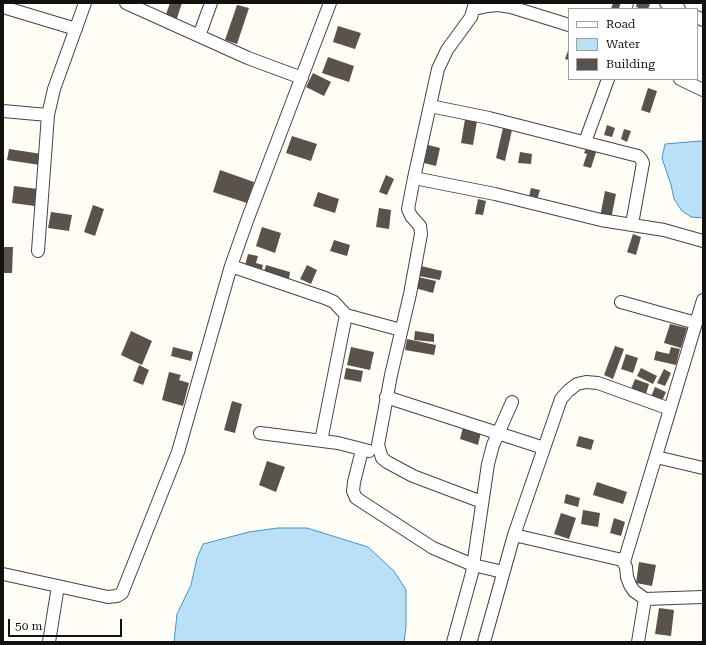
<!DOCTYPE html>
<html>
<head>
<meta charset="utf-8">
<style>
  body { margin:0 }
  #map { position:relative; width:706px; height:645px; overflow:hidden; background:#fffdf5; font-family:"Roboto Serif",serif }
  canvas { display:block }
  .frame { position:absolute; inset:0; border:4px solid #111; pointer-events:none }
  .legend { position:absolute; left:568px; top:8px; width:130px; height:72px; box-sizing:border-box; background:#fff; border:1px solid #a0a0a0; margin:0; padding:5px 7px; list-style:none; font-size:12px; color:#111 }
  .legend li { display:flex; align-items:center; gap:8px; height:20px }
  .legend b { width:20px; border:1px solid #a0a0a0 }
  .scale { position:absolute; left:8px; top:619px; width:114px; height:18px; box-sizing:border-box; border:2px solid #111; border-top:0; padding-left:5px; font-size:12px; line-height:14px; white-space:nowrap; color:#111; -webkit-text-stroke:3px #fff; paint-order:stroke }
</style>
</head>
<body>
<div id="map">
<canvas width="706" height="645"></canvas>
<div class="frame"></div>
<ul class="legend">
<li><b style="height:5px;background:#fff"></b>Road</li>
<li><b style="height:11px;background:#b9e0f7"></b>Water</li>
<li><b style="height:11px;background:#5a524d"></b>Building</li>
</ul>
<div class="scale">50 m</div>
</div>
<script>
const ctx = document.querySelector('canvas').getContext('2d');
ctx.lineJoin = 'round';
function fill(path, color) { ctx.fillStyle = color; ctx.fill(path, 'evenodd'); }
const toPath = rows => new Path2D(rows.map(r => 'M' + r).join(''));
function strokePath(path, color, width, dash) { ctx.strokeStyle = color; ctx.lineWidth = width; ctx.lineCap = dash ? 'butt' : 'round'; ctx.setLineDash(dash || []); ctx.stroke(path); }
const water = toPath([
  [700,141,703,142,703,218,691,217,682,211,674,199,671,185,662,158,665,144,700,141],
  [278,528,307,528,368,547,394,571,406,590,406,627,404,642,174,642,177,614,191,585,197,558,203,544,249,532,278,528]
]);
fill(water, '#b9e0f7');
strokePath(water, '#3f96cf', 1);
fill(toPath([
  [170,3,182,3,176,21,165,17],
  [613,3,621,3,619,9,611,9],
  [637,3,649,3,650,4,648,9,642,9,636,7],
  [237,5,249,8,237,44,225,40],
  [338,26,361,33,355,49,333,42],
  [569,48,569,60,565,59],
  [328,57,354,66,349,82,322,73],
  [313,73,331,82,324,96,306,87],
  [648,88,657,91,650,113,641,110],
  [465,119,477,121,473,145,461,143],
  [607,125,615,128,612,137,604,135],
  [503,128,512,130,505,161,496,158],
  [624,129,631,131,627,142,621,139],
  [292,136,317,144,311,161,286,153],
  [428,145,440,148,436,166,424,163],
  [587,146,597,149,591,168,583,166,587,154,584,153],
  [9,149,42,154,40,165,7,160],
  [520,152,532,154,531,164,518,163],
  [220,170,254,182,247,203,213,192],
  [386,175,394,179,387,195,379,192],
  [14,186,38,189,35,206,12,203],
  [531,188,540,190,536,203,528,201],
  [605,191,616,194,611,219,600,217],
  [318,192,339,199,335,213,313,206],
  [478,199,486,201,483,215,475,214],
  [93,205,104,209,95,236,84,232],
  [379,208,391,210,389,229,376,227],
  [51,212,72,215,69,231,48,228],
  [262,227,281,233,275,253,256,246],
  [633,234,641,237,636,255,627,252],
  [334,240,350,245,347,256,330,251],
  [3,247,13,247,12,273,3,273],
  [248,254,258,256,256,263,263,265,261,273,244,269],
  [266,265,290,272,289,279,264,272],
  [307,265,317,270,311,284,300,279],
  [421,266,442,271,440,280,419,276],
  [418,277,436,281,433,293,415,288],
  [670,324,687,328,681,348,664,343],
  [131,331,152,341,142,365,121,355],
  [415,331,434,334,434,342,414,340],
  [407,339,436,345,434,355,405,350],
  [615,346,624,349,613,379,604,375],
  [173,347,193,352,191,361,171,356],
  [351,347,374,352,370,370,347,365],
  [671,347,680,349,676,365,654,360,656,351,669,354],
  [626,354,638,358,633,373,621,369],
  [139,365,149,370,143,385,133,381],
  [346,368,363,371,361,382,344,379],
  [641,368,657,376,653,384,637,376],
  [664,369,671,373,665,386,657,383],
  [169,372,181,375,179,380,189,383,183,406,162,400],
  [635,379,649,384,646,394,631,389],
  [655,387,666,392,662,401,651,397],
  [232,401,242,404,235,433,224,430],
  [463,427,481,432,478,445,460,439],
  [579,436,594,440,591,450,576,446],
  [267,461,285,467,276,492,259,485],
  [597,482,627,492,623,504,593,495],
  [566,494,580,498,578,507,564,503],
  [583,510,600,513,598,527,581,524],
  [561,513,576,518,569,539,554,534],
  [614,518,625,522,621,536,610,533],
  [639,562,656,565,652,586,636,583],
  [659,608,674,610,671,636,655,634]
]), '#5a524d');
const street = toPath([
  [126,3,248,58,302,78],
  [475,3,471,17,447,50,438,69,414,178,408,209,411,216,420,226,421,234,410,294,391,375,378,445,382,458,387,462,413,476,482,502],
  [666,3,679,9],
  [3,7,76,29],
  [474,9,488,6,498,5,511,7,569,25],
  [625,9,627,3],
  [697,17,703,20],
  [199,36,211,3],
  [680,79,703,90],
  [430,106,489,118,638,156,641,159,643,163,632,224],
  [3,111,48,115],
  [585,142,608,79],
  [414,178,495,194,601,220,664,230,703,241],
  [38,251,48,115,54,89,85,3],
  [231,266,325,298,334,302,346,315,401,330],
  [621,302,696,323],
  [386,397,544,448],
  [260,433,338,443,369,451],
  [321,441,346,315],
  [362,450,354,482,353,491,356,498,433,548,473,565,503,572],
  [656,457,703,468],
  [514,535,622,560,626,567,627,577,630,585,634,591,645,599,703,597],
  [624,562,703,300],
  [3,574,108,597,117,596,122,593,178,452,231,266,248,218,330,3],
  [49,642,58,586],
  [453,642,472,573,488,464,493,445,512,402],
  [484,642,514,535,561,399,568,391,577,384,586,382,598,383,670,409],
  [638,642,645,599]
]);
strokePath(street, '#444', 14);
strokePath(street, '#fff', 12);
</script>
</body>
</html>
